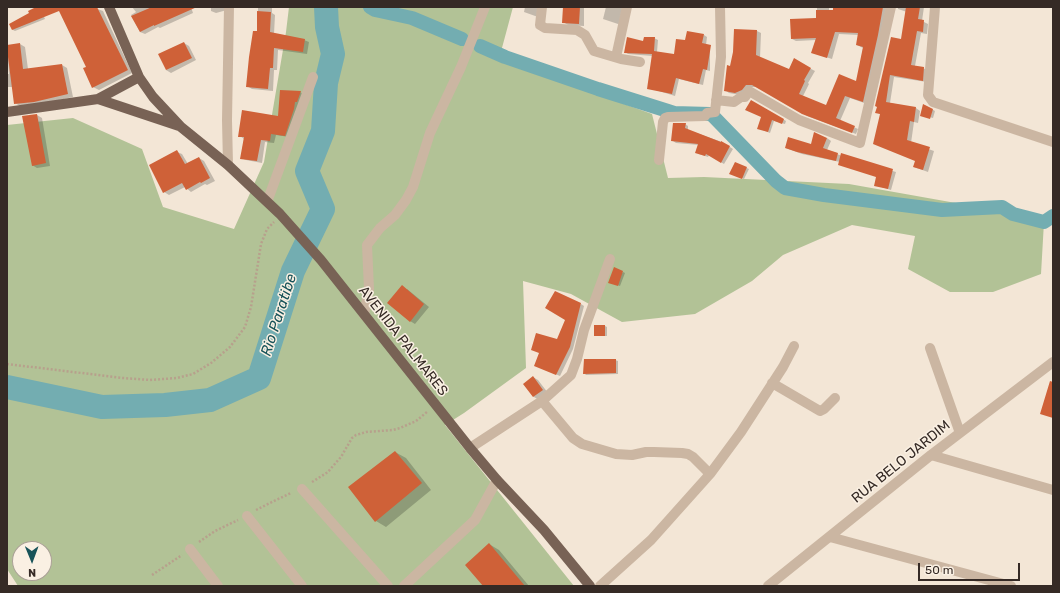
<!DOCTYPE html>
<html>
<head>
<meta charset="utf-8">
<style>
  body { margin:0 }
  #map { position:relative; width:1060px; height:593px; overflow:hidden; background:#f3e6d6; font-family:Rubik,sans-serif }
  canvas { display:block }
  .frame { position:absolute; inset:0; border:8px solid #352a25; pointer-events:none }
  .north { position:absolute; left:12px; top:541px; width:40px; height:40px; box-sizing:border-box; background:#faf0e3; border:1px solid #aba197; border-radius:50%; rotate:179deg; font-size:11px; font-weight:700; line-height:16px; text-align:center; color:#352a25 }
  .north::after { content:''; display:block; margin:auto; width:14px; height:18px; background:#185359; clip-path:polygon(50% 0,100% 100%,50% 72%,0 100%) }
  .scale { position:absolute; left:918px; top:563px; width:102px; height:18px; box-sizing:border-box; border:2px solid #352a25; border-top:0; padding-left:5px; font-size:12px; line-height:14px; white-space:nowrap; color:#352a25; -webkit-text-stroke:3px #faf0e3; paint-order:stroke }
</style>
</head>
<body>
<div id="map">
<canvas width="1060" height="593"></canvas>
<div class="frame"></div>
<div class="north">N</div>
<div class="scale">50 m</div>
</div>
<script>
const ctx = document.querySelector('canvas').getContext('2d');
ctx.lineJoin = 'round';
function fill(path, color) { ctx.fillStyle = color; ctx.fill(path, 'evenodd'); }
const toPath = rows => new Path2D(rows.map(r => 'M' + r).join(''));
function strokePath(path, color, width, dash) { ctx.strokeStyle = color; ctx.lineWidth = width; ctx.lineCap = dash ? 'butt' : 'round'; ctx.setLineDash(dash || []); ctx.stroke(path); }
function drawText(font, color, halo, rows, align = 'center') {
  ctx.font = font + ' Rubik,sans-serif'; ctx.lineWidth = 3; ctx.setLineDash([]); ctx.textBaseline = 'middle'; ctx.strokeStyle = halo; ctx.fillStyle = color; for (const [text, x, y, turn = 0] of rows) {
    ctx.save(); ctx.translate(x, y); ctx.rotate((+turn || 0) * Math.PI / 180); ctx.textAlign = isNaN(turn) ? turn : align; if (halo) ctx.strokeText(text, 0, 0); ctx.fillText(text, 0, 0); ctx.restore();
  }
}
fill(toPath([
  [289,7,513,7,499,59,652,114,668,178,704,177,849,184,984,208,1044,222,1041,274,993,292,950,292,908,269,915,236,852,225,783,255,752,281,695,314,622,322,571,294,523,281,526,368,464,413,445,425,574,586,18,586,7,569,7,125,73,118,142,149,163,207,234,229,264,162,286,32],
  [20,549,44,549,44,573,20,573]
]), '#b2c296');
fill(toPath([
  [58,7,92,7,103,11,132,73,99,90,93,87,87,67],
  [132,7,191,7,193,13,160,28,158,27,145,34,140,32,131,15,136,12],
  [211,7,228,7,227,10,216,13,211,11],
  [258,7,272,7,272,13,275,15,274,34,304,40,309,42,307,54,278,50,277,70,274,70,273,91,252,89,247,86,258,32],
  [525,7,540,7,538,17,524,12],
  [564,7,584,7,584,26,568,25,563,22],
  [606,7,625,7,621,25,603,19],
  [817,7,829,7,829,11,868,7,889,7,867,104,850,98,840,121,858,129,856,134,807,116,757,87,751,87,740,95,729,93,725,90,731,67,757,31,761,33,760,58,789,70,794,60,815,71,808,83,809,84,803,96,826,106,857,83,863,48,857,45,859,35,839,34,832,59,813,53,816,40,796,41,792,39,817,19],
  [898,7,924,7,922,21,928,24,927,34,921,33,915,66,923,68,927,70,927,82,894,77,890,103,916,108,920,111,918,123,914,122,911,143,934,151,928,172,914,167,916,161,880,114,876,112,902,40,907,12,898,9],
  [40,8,45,19,15,31,13,30,11,24],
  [704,35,707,37,706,45,710,47,710,71,706,70,703,85,679,79,675,96,649,88,653,56,628,54,625,52,654,38,658,40,657,52,674,55,685,41],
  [184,43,189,46,196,60,171,73,166,70],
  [20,44,25,47,28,69,62,65,67,68,73,97,40,104,20,106,15,103,13,87,7,87,7,74,9,74,7,46],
  [300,92,304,95,289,137,276,135,274,143,265,142,262,163,246,160,241,158,244,139,240,136,279,117],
  [751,101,786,121,785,124,774,121,770,133,760,129,762,117],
  [924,105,935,111,933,118,922,115],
  [37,115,42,118,50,166,37,168,32,165],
  [685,124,688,126,688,130,722,142,733,149,724,164,709,155,708,157,699,154,699,145,676,143,673,141],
  [827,138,831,141,827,150,842,156,896,172,891,190,875,185,877,177,840,162,802,154,786,148,812,145],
  [177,152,182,154,188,164,199,158,204,161,215,181,207,185,205,184,191,192,185,187,169,195,164,192],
  [735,163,749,169,744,179,733,174],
  [623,272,625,273,620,286,612,283],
  [407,289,429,307,415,324,410,321],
  [581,304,584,306,573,349,560,376,538,367,557,341,566,319],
  [605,326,607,327,607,336,597,336,595,335],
  [615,360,618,361,618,374,586,375,584,373],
  [533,377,538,380,548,393,539,400,534,397,524,384],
  [395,452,406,458,431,490,386,527,376,521],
  [489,544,499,550,529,586,485,586]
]), '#0003');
strokePath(toPath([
  [370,7,375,10,412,18,462,39],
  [480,46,505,57,598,89,668,111,674,113,710,114,713,116,776,181,785,188,824,195,942,210,1002,207,1013,214,1044,222,1053,216]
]), '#73adb1', 14);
strokePath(toPath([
  [7,387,102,407,165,405,210,400,259,378,293,271,323,209,307,171,323,131,326,83,333,54,327,27,326,7]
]), '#73adb1', 24);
fill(toPath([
  [36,7,97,7,128,70,92,88,83,68,86,67,59,11,12,30,9,24,29,13,28,11],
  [152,7,197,7,154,26,154,25,140,32,131,16],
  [563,7,580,7,579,24,562,23],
  [833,7,883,7,878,35,863,102,845,96,836,118,855,126,852,133,802,114,752,85,746,85,742,90,735,93,724,91,727,65,730,66,733,52,734,29,757,30,756,55,789,69,794,58,811,68,804,80,805,81,799,94,826,105,839,74,856,81,863,47,856,45,858,33,835,32,827,58,811,53,816,38,791,39,790,19,816,18,816,10,833,10],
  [906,7,920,7,918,19,924,20,923,32,917,31,911,65,924,67,923,81,890,75,886,102,916,107,914,122,910,121,907,140,930,147,923,170,913,167,915,161,873,144,880,114,875,113,877,107,875,106,891,37,901,39],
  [257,11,271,12,270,32,305,39,303,52,274,48,273,68,270,68,268,89,246,87,249,57,253,31,257,31],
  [687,31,704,34,702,43,711,45,707,70,703,69,699,84,676,78,672,94,647,89,652,54,624,53,627,37,643,41,644,37,655,37,654,51,674,54,676,39,685,40],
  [184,42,192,58,166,70,158,54],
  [20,43,23,69,62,64,68,94,34,102,14,104,8,57,7,57,7,45],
  [280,90,301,91,297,102,295,102,294,109,285,136,271,134,270,141,261,140,257,161,240,159,244,137,238,137,242,110,278,116],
  [751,100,784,119,782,124,772,120,768,132,757,129,761,117,745,110],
  [923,104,933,109,930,119,920,116],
  [37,114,46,163,32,166,22,116],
  [673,123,686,123,685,128,721,142,721,141,730,146,721,163,706,154,705,156,695,153,698,144,671,141],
  [814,132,827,138,823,148,838,153,836,161,797,152,785,148,788,137,811,144],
  [177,150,185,164,199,157,210,178,201,183,200,182,186,190,182,183,163,193,149,165],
  [841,153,893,169,888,189,874,186,876,177,838,165],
  [735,162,747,167,742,179,729,174],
  [614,267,623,271,618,286,608,283],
  [402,285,424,304,410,322,387,303],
  [555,291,581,303,570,347,556,375,534,366,539,353,531,350,536,333,557,339,565,320,545,308],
  [594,325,605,325,605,336,594,336],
  [584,359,616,359,616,373,583,374],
  [533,376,543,390,533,397,523,384],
  [1050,381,1053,382,1053,418,1040,414],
  [395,451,422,483,375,522,348,487],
  [489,543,525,586,483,586,465,565]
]), '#cf6138');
strokePath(toPath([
  [7,364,123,378,150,380,177,378,193,374,211,363,230,347,245,327,251,307,261,244,267,229,274,222],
  [312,482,328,472,333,466,341,457,352,438,356,435,366,432,393,430,400,428,416,421,427,412],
  [256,510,276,500,291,493],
  [199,542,215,531,238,520],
  [152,575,182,555]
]), '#b7a08c', 2.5, [2, 2]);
strokePath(toPath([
  [542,7,540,25,545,28,577,30,585,35,594,51,621,59,640,62],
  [935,7,928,95,933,102,1053,142],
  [616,57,627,7],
  [716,100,734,102,741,97,745,97,749,91,799,120,860,143,891,7],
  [659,160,663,122,665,118,668,117,705,116,707,113,715,112,721,57,720,7],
  [228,165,227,120,229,7],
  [267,202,313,77],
  [364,315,369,289,367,245,380,228,395,215,406,200,413,187,430,133,461,67,485,7],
  [930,348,960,433],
  [772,383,820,411,824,409,835,398],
  [542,401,573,438,582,444,616,454,632,455,646,452,654,452,682,453,688,454,693,457,710,474],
  [470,448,542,401,571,375,577,359,584,330,610,259],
  [931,455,1053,490],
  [302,489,388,586],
  [247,516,302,586],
  [830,537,1011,586],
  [190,549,218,586],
  [404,586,475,520,497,480],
  [600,586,651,540,710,474,741,432,783,367,794,346],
  [768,586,931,455,1053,362]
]), '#cbb6a2', 10);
strokePath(toPath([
  [109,7,139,77,153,97,181,127,228,165,280,214,321,260,470,448,497,480,544,530,590,586],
  [98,99,179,126],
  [7,112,98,99,139,77]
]), '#786255', 10);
drawText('14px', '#352a25', '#faf0e3', [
  ["AVENIDA PALMARES",403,341,52],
  ["RUA BELO JARDIM",901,462,-39]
]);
drawText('italic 15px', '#185359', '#faf0e3', [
  ["Rio Paratibe",279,315,-72]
]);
</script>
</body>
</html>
